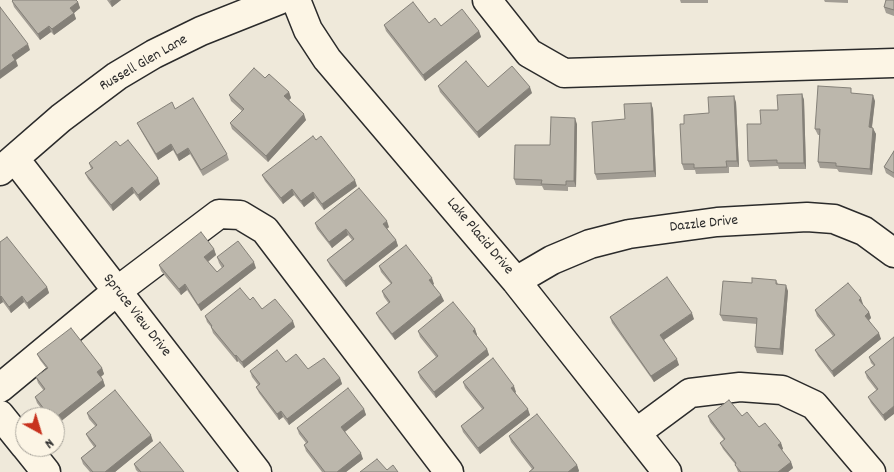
<!DOCTYPE html>
<html>
<head>
<meta charset="utf-8">
<style>
  body { margin:0 }
  #map { position:relative; width:894px; height:472px; overflow:hidden; background:#efe9da; font-family:Dekko,sans-serif }
  canvas { display:block }
  .north { position:absolute; left:15px; top:407px; width:50px; height:50px; box-sizing:border-box; background:#fcf5e5; border:1px solid #a8a49b; border-radius:50%; rotate:141deg; font-size:14px; font-weight:700; line-height:20px; text-align:center; color:#2b2b2b }
  .north::after { content:''; display:block; margin:auto; width:18px; height:22px; background:#c8321e; clip-path:polygon(50% 0,100% 100%,50% 72%,0 100%) }
</style>
</head>
<body>
<div id="map">
<canvas width="894" height="472"></canvas>
<div class="north">N</div>
</div>
<script>
const ctx = document.querySelector('canvas').getContext('2d');
ctx.lineJoin = 'round';
const toPath = rows => new Path2D(rows.map(r => 'M' + r).join(''));
function strokePath(path, color, width, dash) { ctx.strokeStyle = color; ctx.lineWidth = width; ctx.lineCap = dash ? 'butt' : 'round'; ctx.setLineDash(dash || []); ctx.stroke(path); }
function fill(path, color) { ctx.fillStyle = color; ctx.fill(path, 'evenodd'); }
function drawText(font, color, halo, rows, align = 'center') {
  ctx.font = font + ' Dekko,sans-serif'; ctx.lineWidth = 4.5; ctx.setLineDash([]); ctx.textBaseline = 'middle'; ctx.strokeStyle = halo; ctx.fillStyle = color; for (const [text, x, y, turn = 0] of rows) {
    ctx.save(); ctx.translate(x, y); ctx.rotate((+turn || 0) * Math.PI / 180); ctx.textAlign = isNaN(turn) ? turn : align; if (halo) ctx.strokeText(text, 0, 0); ctx.fillText(text, 0, 0); ctx.restore();
  }
}
const minor = toPath([
  [296,0,308,30,327,59,516,281,667,472],
  [487,0,529,53,564,73,894,63],
  [15,159,257,472],
  [0,171,61,118,117,76,154,54,201,31,279,0],
  [516,281,552,260,590,244,629,234,717,222,807,217,834,219,864,231,894,253],
  [0,388,117,291,219,214,240,215,265,230,449,472],
  [0,415,25,446],
  [636,433,690,393,740,387,782,390,814,405,871,472],
  [26,447,46,472]
]);
strokePath(minor, '#2b2b2b', 31);
strokePath(minor, '#fcf5e5', 28);
fill(toPath([
  [107,0,121,0,112,7],
  [680,0,708,0,708,3,681,3],
  [824,0,848,0,848,3,825,2],
  [894,0,894,16,886,13,884,7],
  [12,1,78,2,80,8,74,13,76,19,54,35,51,32,40,40,14,7],
  [429,23,441,26,479,31,481,37,425,81,386,31,384,25],
  [265,78,289,92,291,98,289,100,306,120,268,162,232,129,230,123,242,111,231,101,229,95],
  [438,86,488,87,532,93,479,138,440,92],
  [853,93,875,101,872,128,876,134,872,175,839,172,837,169,820,168,818,162,820,135,818,135,815,129],
  [802,94,804,100,806,169,779,169,778,166,750,167,748,161,761,124,778,110],
  [736,102,739,167,729,167,729,173,696,174,695,170,684,170,682,164,709,113],
  [651,103,653,109,656,177,597,180,595,174,625,119],
  [175,109,227,154,229,160,203,176,190,154,179,161,173,150,158,160,140,129,137,123],
  [577,124,576,187,568,187,568,191,544,190,542,186,516,185,514,179,550,145],
  [120,146,160,184,140,201,134,193,113,211,88,179,85,173,91,169,89,163],
  [894,151,894,178,886,173,884,167],
  [262,175,357,186,324,210,315,198,304,207,294,195,283,204,265,181],
  [315,223,389,227,387,229,396,240,398,246,346,287,330,266,327,260,352,240,348,235,332,248,317,229],
  [0,242,47,287,49,293,29,309,24,302,11,313,3,302,0,304],
  [214,249,216,255,208,262,217,272,222,268,219,263,217,257,256,268,201,311,187,290,181,295,161,271,159,265],
  [379,266,434,284,433,285,441,295,444,301,395,340,379,319,376,313,389,304,384,297,382,291,391,284,381,272],
  [776,280,778,284,788,291,783,355,757,353,755,347,757,324,723,321,720,315,752,283],
  [250,300,262,309,295,327,244,368,238,361,237,362,213,333,211,327,207,322,205,316],
  [863,304,862,305,869,312,871,318,869,320,881,339,834,377,818,356,815,350,833,336,817,316,815,310],
  [610,317,694,319,664,340,679,365,654,382,612,323],
  [475,329,477,335,477,336,487,349,489,355,436,398,420,378,418,372,436,357,420,337,418,331],
  [894,337,885,421,871,403,868,397,877,391,867,378,865,372,874,366,871,363,869,357],
  [37,354,102,368,104,374,101,377,103,380,105,386,55,426,55,417,48,417,37,403,35,397,44,391,38,383,36,377,47,369,40,360],
  [286,362,308,369,340,378,342,384,289,425,283,417,279,420,259,393,256,387,258,385,252,377,250,371],
  [463,382,516,392,515,392,530,415,480,454,463,432,461,426,482,409,465,388],
  [364,409,366,415,345,432,363,459,346,472,322,472,306,451,304,445,306,443,299,434,297,428],
  [87,413,153,441,115,472,90,472,83,464,81,458,94,447,89,440,86,434,96,427,89,419],
  [708,416,742,416,759,427,781,443,783,449,781,450,791,462,793,468,788,472,738,472,735,464,723,449,720,443,724,440,710,422],
  [509,436,577,465,579,471,578,472,529,472,532,469,511,442],
  [134,464,184,472,138,472,136,470]
]), '#a29d94');
fill(toPath([
  [112,0,121,0,112,7,110,1],
  [78,2,80,8,74,13,76,19,54,35,52,29,70,8],
  [49,26,51,32,40,40,38,34],
  [479,31,481,37,425,81,423,75],
  [28,44,30,50,16,60,18,66,0,79,0,71,12,55],
  [530,87,532,93,479,138,477,132],
  [289,92,291,98,287,102,284,96],
  [802,94,804,100,806,169,804,163],
  [873,95,875,101,871,133,869,127],
  [734,96,736,102,739,167,737,161],
  [651,103,653,109,656,177,654,171],
  [304,114,306,120,268,162,266,156],
  [575,118,577,124,576,187,574,181],
  [873,128,876,134,872,175,870,169],
  [171,144,173,150,158,160,156,154],
  [188,148,190,154,179,161,177,155],
  [158,178,160,184,140,201,138,195],
  [355,180,357,186,324,210,322,204],
  [132,187,134,193,113,211,111,205],
  [292,189,294,195,283,204,281,198],
  [313,192,315,198,304,207,301,201],
  [387,221,389,227,385,230,383,224],
  [346,229,348,235,332,248,329,242],
  [396,240,398,246,346,287,344,281],
  [214,249,216,255,206,263,204,257],
  [254,262,256,268,201,311,198,305],
  [432,278,434,284,431,286,429,280],
  [185,284,187,290,181,295,179,289],
  [786,285,788,291,783,355,780,349],
  [47,287,49,293,29,309,27,303],
  [441,295,444,301,395,340,392,334],
  [1,296,3,302,0,304,0,297],
  [22,296,24,302,11,313,9,307],
  [861,298,863,304,861,306,859,300],
  [869,312,871,318,867,322,865,316],
  [692,313,694,319,662,341,660,335],
  [293,321,295,327,244,368,242,362],
  [475,329,477,335,475,337,473,331],
  [879,333,881,339,834,377,832,371],
  [487,349,489,355,436,398,434,392],
  [236,355,238,361,237,362,235,356],
  [677,359,679,365,654,382,651,376],
  [102,368,104,374,99,378,97,372],
  [340,378,342,384,289,425,287,419],
  [103,380,105,386,55,426,55,418],
  [514,386,516,392,514,394,511,388],
  [894,406,894,414,885,421,883,415],
  [364,409,366,415,343,433,341,427],
  [528,409,530,415,480,454,478,448],
  [281,411,283,417,279,420,277,414],
  [151,435,153,441,115,472,105,472],
  [781,443,783,449,780,451,778,445],
  [361,453,363,459,346,472,337,472],
  [791,462,793,468,788,472,778,472],
  [577,465,579,471,578,472,568,472]
]), '#848078');
const building = toPath([
  [13,0,76,0,78,2,70,8,74,13,52,29,49,26,38,34,12,1,13,0],
  [886,0,894,0,894,10,884,7,886,0],
  [413,2,429,23,435,18,441,26,462,9,479,31,423,75,384,25,413,2],
  [0,7,28,44,12,55,15,60,0,71,0,7],
  [466,61,488,87,512,66,530,87,477,132,438,86,466,61],
  [254,68,265,78,269,74,289,92,284,96,304,114,266,156,230,123,244,109,229,95,254,68],
  [818,86,851,88,851,93,873,95,869,127,873,128,870,169,836,166,836,163,818,162,820,129,815,129,818,86],
  [802,94,804,163,777,163,777,160,748,161,747,124,761,124,760,110,778,110,777,95,802,94],
  [734,96,737,161,726,161,727,167,694,168,694,164,682,164,680,124,684,124,684,115,709,113,708,97,734,96],
  [193,98,227,154,201,170,188,148,177,155,171,144,156,154,137,123,172,102,175,109,193,98],
  [651,103,654,171,595,174,592,122,625,119,624,104,651,103],
  [551,117,575,118,574,181,566,181,566,185,541,184,542,180,514,179,515,145,550,145,551,117],
  [313,136,316,140,321,136,355,180,322,204,313,192,301,201,292,189,281,198,262,175,313,136],
  [128,140,158,178,138,195,132,187,111,205,85,173,93,168,89,163,116,141,120,146,128,140],
  [894,151,894,173,884,167,894,151],
  [359,188,387,221,383,224,396,240,344,281,327,260,354,239,346,229,329,242,315,223,359,188],
  [201,232,214,249,204,257,217,272,224,266,217,257,238,241,254,262,198,305,185,284,179,289,159,265,201,232],
  [7,237,47,287,27,303,22,296,9,307,1,296,0,297,0,242,7,237],
  [406,245,432,278,429,280,441,295,392,334,376,313,390,302,382,291,392,283,379,266,406,245],
  [667,277,692,313,660,335,677,359,651,376,610,317,667,277],
  [752,278,776,280,776,284,786,285,780,349,755,347,757,318,720,315,723,281,752,283,752,278],
  [848,283,861,298,859,300,869,312,865,316,879,333,832,371,815,350,835,335,815,310,848,283],
  [240,288,250,300,253,297,262,309,275,299,293,321,242,362,236,355,235,356,211,327,212,326,205,316,240,288],
  [453,302,475,329,473,331,487,349,434,392,418,372,438,356,418,331,453,302],
  [71,328,102,368,97,372,103,380,55,418,55,417,50,417,35,397,45,389,36,377,48,368,37,354,71,328],
  [894,337,894,406,883,415,868,397,878,389,865,372,875,365,869,357,894,337],
  [277,350,286,362,296,354,308,369,324,358,340,378,287,419,281,411,277,414,256,387,260,384,250,371,277,350],
  [493,358,514,386,511,388,528,409,478,448,461,426,484,408,463,382,493,358],
  [348,388,364,409,341,427,361,453,337,472,325,472,304,445,308,442,297,428,348,388],
  [115,390,151,435,105,472,93,472,81,458,96,446,86,434,97,425,87,413,115,390],
  [729,400,742,416,747,412,759,427,765,423,781,443,778,445,791,462,778,472,741,472,735,465,736,463,720,443,725,439,708,416,729,400],
  [537,414,577,465,568,472,529,472,534,468,509,436,537,414],
  [160,442,184,472,141,472,134,464,160,442],
  [377,459,387,470,393,465,398,472,360,472,377,459]
]);
fill(building, '#bcb7ac');
strokePath(building, '#848078', 1);
drawText('15px', '#2b2b2b', '#fcf5e5', [
  ["Russell Glen Lane",144,64,-30],
  ["Dazzle Drive",704,225,-6],
  ["Lake Placid Drive",479,237,50],
  ["Spruce View Drive",136,316,52]
]);
</script>
</body>
</html>
